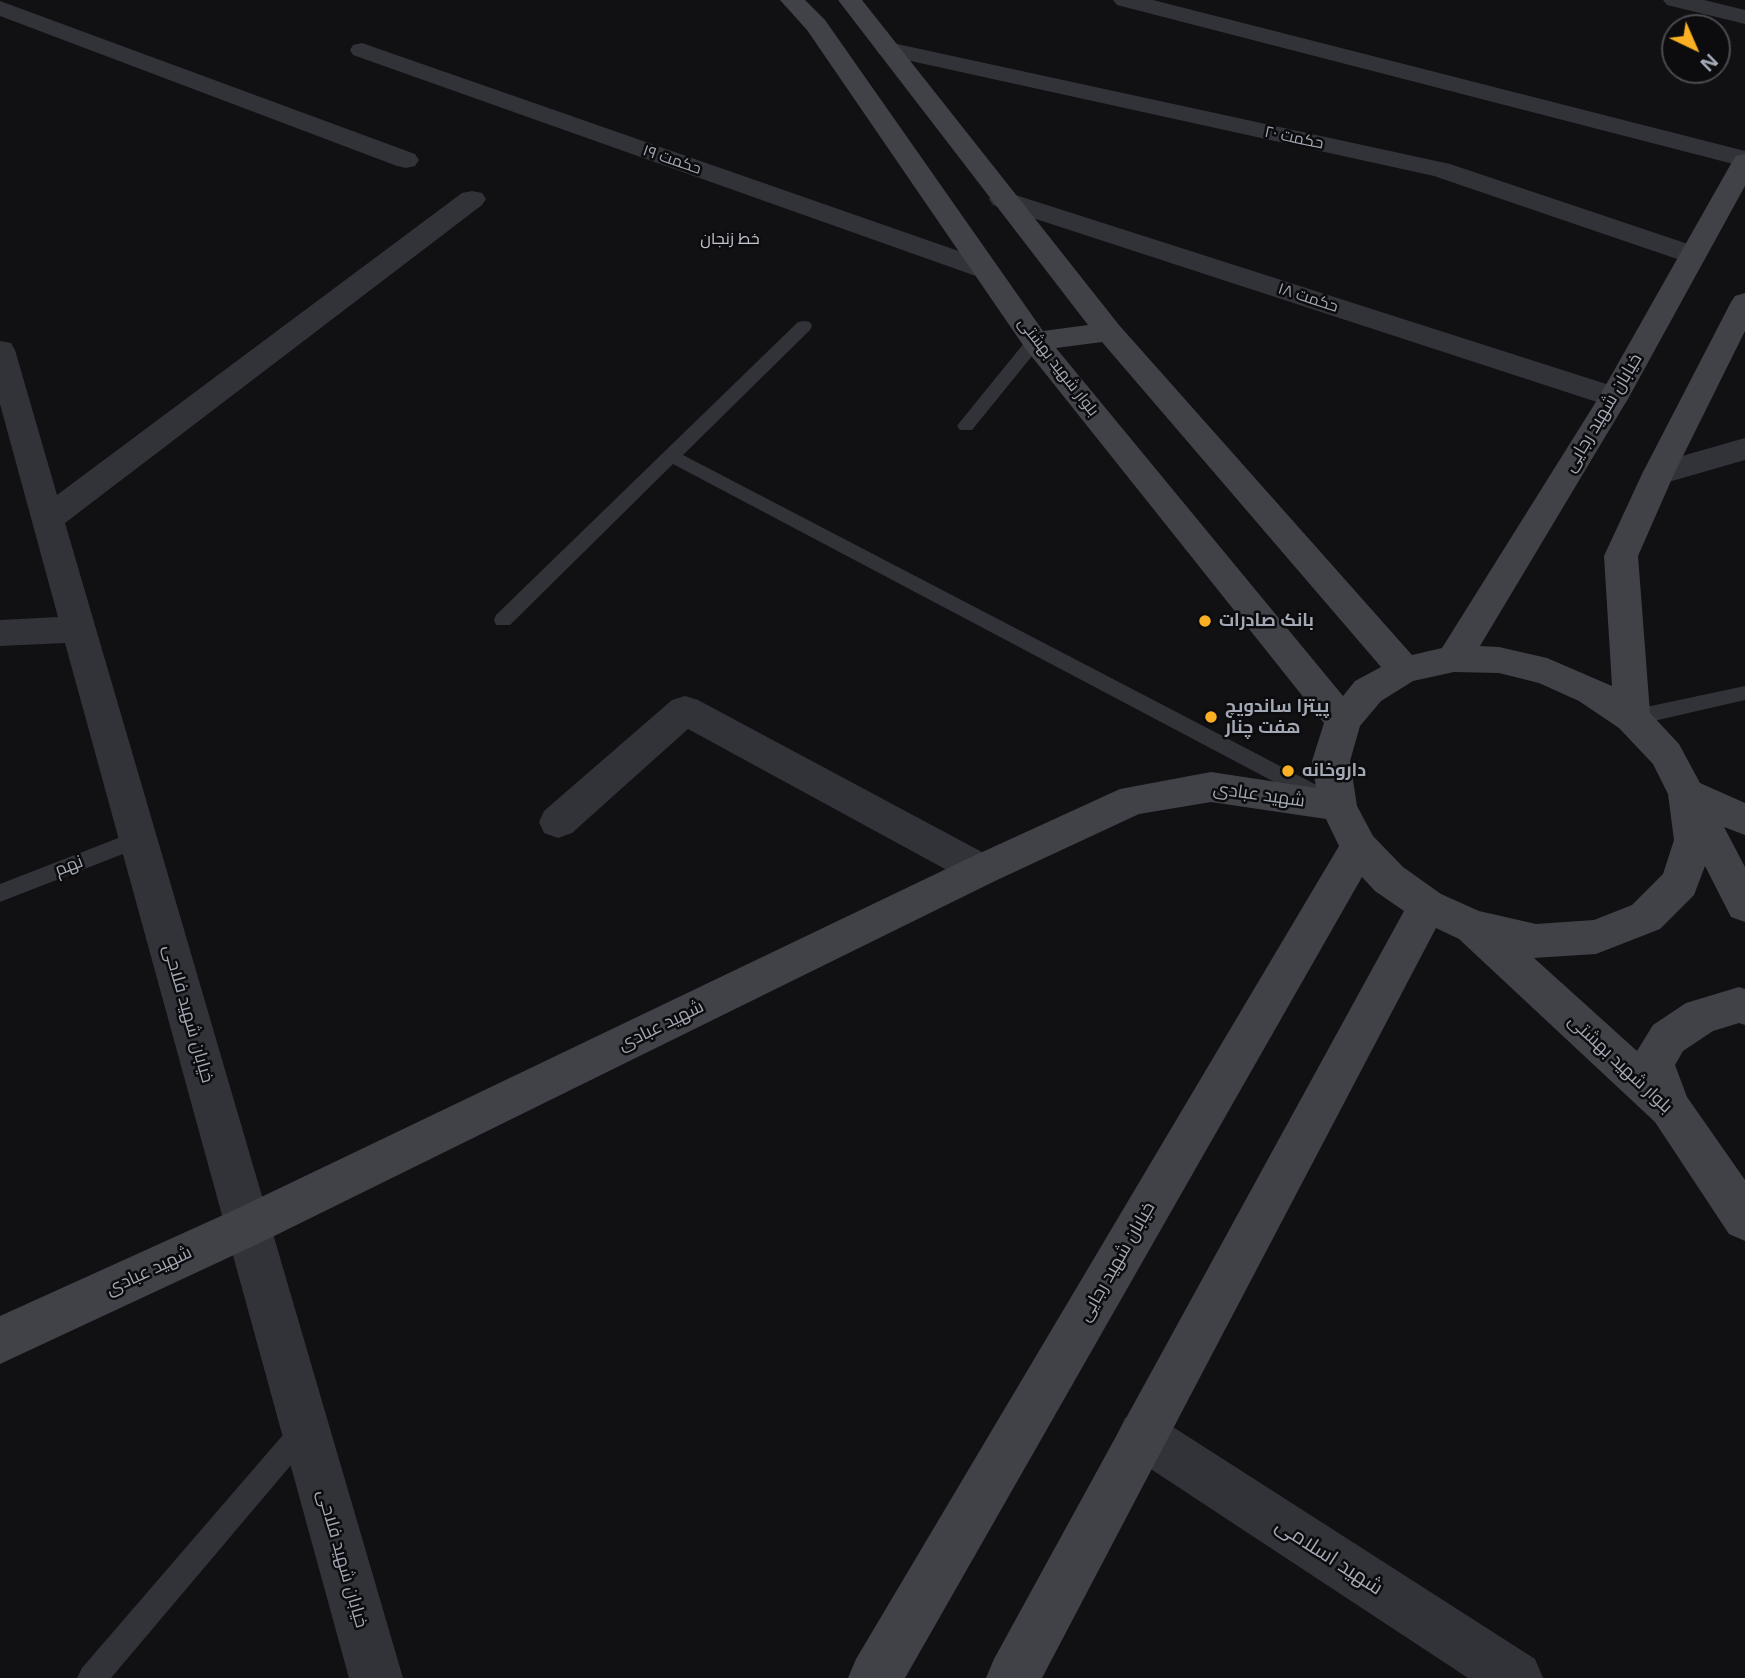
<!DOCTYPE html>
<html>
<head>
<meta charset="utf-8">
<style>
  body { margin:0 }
  #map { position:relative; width:1745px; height:1678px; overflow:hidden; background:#111113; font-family:"Noto Sans",sans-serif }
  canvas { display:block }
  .north { position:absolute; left:1661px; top:14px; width:70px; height:70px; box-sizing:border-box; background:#0c0c0e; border:2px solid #484a50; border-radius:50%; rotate:136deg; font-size:19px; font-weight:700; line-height:28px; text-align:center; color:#a2a8b4 }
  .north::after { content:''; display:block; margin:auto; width:24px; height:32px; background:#fab022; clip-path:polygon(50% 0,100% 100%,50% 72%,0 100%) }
</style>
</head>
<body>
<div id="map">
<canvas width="1745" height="1678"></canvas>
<div class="north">N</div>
</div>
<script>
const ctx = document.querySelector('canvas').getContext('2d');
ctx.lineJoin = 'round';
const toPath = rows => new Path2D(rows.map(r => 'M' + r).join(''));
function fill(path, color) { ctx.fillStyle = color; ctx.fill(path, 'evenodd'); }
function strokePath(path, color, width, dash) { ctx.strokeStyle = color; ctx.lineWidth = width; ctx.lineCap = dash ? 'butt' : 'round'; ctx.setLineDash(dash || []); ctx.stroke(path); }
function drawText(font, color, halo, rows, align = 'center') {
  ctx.font = font + ' "Noto Sans",Cairo,sans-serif'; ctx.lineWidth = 5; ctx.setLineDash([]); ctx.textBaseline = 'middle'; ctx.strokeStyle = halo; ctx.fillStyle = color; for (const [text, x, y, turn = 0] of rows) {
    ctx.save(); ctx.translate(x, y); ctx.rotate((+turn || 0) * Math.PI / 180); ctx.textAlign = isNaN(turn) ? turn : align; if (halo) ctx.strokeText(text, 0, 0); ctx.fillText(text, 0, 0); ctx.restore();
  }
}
fill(toPath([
  [804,321,810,322,812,326,810,330,683,455,1330,792,1333,798,1330,804,1323,806,1316,804,673,464,510,625,496,625,494,620,496,615,798,322,804,321],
  [1035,336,1041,337,1043,341,1041,345,972,430,960,430,957,426,960,422,1029,337,1035,336],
  [1745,686,1745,700,1632,726,1625,723,1622,718,1625,713,1632,710,1745,686],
  [139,830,146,833,150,839,146,845,0,902,0,884,139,830],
  [304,1417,313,1421,317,1430,313,1439,111,1678,77,1678,82,1668,295,1421,304,1417]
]), '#323338');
fill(toPath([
  [1113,0,1153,0,1745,151,1745,167,1117,5,1113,0],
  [1663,0,1704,0,1745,10,1745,24,1667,5,1663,0],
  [0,1,415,154,419,160,415,166,406,168,397,166,0,16,0,1],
  [888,42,1450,164,1703,249,1707,255,1703,261,1693,263,1683,261,1434,176,879,54,876,49,879,44,888,42],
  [362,43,993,263,997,269,993,275,983,278,973,275,353,55,350,50,353,45,362,43],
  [472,191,482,193,486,199,482,205,65,523,403,1678,349,1678,65,643,0,646,0,620,58,617,0,404,0,341,11,343,15,350,57,495,462,193,472,191],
  [1003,191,1625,390,1629,397,1625,404,1614,407,1603,404,993,205,989,199,993,193,1003,191],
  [1745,438,1745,460,1658,485,1647,482,1642,474,1647,466,1745,438],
  [685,696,698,700,995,859,1001,870,995,881,981,886,967,881,688,729,572,833,558,838,544,833,539,822,544,811,672,700,685,696],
  [1142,1410,1159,1418,1535,1659,1543,1678,1468,1678,1125,1452,1117,1435,1125,1418,1142,1410]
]), '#323338');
fill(toPath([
  [780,0,805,0,825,20,1043,331,1088,325,838,0,862,0,1119,325,1412,655,1442,648,1599,397,1732,162,1736,156,1745,154,1745,186,1629,397,1480,646,1499,647,1547,658,1612,686,1604,556,1642,474,1731,302,1735,296,1745,293,1745,331,1674,474,1638,556,1650,713,1679,744,1700,783,1745,803,1745,835,1724,827,1745,867,1745,922,1731,917,1705,866,1694,895,1660,929,1596,954,1534,958,1637,1051,1653,1025,1686,1003,1739,987,1745,989,1745,1025,1739,1023,1713,1031,1683,1051,1675,1065,1687,1097,1745,1180,1745,1241,1729,1234,1655,1122,1459,939,1436,928,1042,1678,986,1678,994,1659,1404,911,1375,891,1362,877,905,1678,848,1678,856,1659,1339,846,1326,819,1211,802,1139,814,995,881,264,1241,0,1364,0,1316,232,1211,967,859,1120,789,1211,772,1316,788,1312,761,1324,723,1025,348,807,30,780,0],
  [1102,342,1381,667,1355,681,1343,696,1056,348,1102,342],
  [1454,672,1499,673,1539,683,1579,701,1619,728,1653,764,1668,794,1674,840,1663,874,1632,905,1594,920,1536,924,1479,911,1441,894,1403,867,1373,836,1357,806,1350,761,1360,726,1381,701,1413,681,1454,672]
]), '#404248');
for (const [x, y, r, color] of [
  [1205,621,7,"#fab022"],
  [1211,717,7,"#fab022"],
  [1288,771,7,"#fab022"]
]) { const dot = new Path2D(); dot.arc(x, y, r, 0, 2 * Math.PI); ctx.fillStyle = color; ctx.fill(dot); strokePath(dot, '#0c0c0e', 2.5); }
drawText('16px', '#a2a8b4', '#0c0c0e', [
  ["حکمت ۲۰",1294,138,12],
  ["حکمت ۱۹",672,160,19],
  ["حکمت ۱۸",1308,298,18],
  ["بلوار شهید بهشتی",1058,367,52]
]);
drawText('16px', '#c3c7d0', '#0c0c0e', [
  ["خط زنجان",730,239]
]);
drawText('18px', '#a2a8b4', '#0c0c0e', [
  ["خیابان شهید رجایی",1603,413,-59],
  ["شهید عبادی",1259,795,8],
  ["نهم",69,866,-21],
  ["خیابان شهید فلاحی",188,1014,74],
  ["شهید عبادی",661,1026,-26],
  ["بلوار شهید بهشتی",1620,1064,43],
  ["خیابان شهید رجایی",1117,1262,-60],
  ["شهید عبادی",149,1271,-25],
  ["خیابان شهید فلاحی",342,1559,74]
]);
drawText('bold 18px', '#a2a8b4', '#0c0c0e', [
  ["بانک صادرات",1219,621],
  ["پیتزا ساندویچ",1225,707],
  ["هفت چنار",1225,728],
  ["داروخانه",1302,771]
], 'left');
drawText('21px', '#a2a8b4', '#0c0c0e', [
  ["شهید اسلامی",1329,1557,33]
]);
</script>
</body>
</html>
